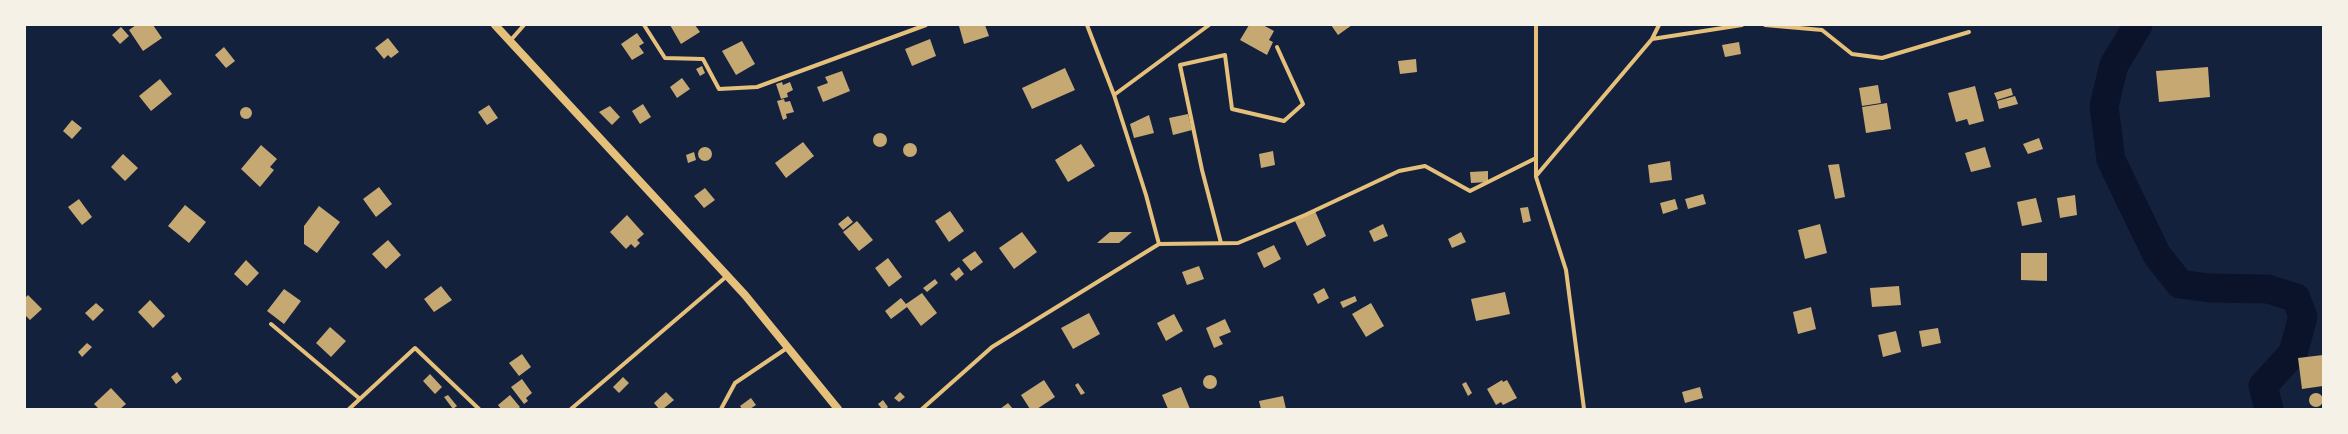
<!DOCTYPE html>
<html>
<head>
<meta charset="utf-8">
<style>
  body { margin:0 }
  #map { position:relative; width:2348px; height:434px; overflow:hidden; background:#14213d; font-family:"Alegreya Sans",sans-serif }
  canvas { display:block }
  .frame { position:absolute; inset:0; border:26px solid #f6f1e7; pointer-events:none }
</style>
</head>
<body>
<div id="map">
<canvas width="2348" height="434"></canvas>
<div class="frame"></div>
</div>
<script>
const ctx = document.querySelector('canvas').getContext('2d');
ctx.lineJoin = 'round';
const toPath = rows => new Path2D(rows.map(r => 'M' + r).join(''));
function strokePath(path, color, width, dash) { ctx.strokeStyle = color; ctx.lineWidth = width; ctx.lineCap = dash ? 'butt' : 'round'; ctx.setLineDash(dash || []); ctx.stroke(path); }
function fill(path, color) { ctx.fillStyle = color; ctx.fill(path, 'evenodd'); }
strokePath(toPath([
  [2138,25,2114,65,2104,106,2111,160,2157,255,2180,284,2209,288,2268,289,2296,298,2303,317,2293,353,2263,386,2269,409]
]), '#0b132b', 29);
fill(toPath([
  [136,25,153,25,162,38,143,51,129,30],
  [670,25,695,25,700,32,681,44],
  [962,25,985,25,989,36,964,44,959,26],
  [1249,25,1263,25,1274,31,1269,40,1273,42,1267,55,1240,40],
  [1331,25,1352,25,1338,35],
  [121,27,129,36,120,44,112,35],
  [637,33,644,43,639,46,644,53,632,60,621,44],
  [388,38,399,52,391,58,388,55,384,59,375,48],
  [930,39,936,56,912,66,905,49],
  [742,41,755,64,736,75,722,51],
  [1739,42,1741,54,1725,57,1722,45],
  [224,47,235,61,226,68,215,55],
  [1416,59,1417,72,1400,74,1398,61],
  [702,66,705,73,700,76,696,69],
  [2208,67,2210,97,2159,102,2156,71],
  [1065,68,1075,90,1032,109,1022,88],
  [842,71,850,91,823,102,817,87,828,83,825,77],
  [682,78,690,89,677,98,670,87],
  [160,79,172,94,151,111,139,96],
  [782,82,783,85,790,82,793,90,787,93,788,97,781,99,776,84],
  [1878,85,1881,103,1862,106,1859,88],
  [1975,86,1984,121,1969,125,1967,119,1956,122,1948,93],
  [2011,88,2013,95,1997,100,1994,93],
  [2015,96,2018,104,1999,109,1997,101],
  [784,99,785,102,790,101,794,112,786,114,787,118,783,120,777,101],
  [1887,103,1891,129,1866,133,1862,107],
  [643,104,651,117,640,124,632,111],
  [489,105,498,118,487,125,478,112],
  [610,106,620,117,612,125,599,112],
  '240 113a6 6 0 1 1 12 0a6 6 0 1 1-12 0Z',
  [1188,114,1192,130,1173,135,1169,118],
  [1149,115,1154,133,1134,138,1130,124],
  [72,120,82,128,72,139,63,131],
  '873 140a7 7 0 1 1 14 0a7 7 0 1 1-14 0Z',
  [2039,138,2043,149,2028,154,2023,144],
  [803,142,814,156,786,178,775,163],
  '903 150a7 7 0 1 1 14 0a7 7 0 1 1-14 0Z',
  [1081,144,1095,166,1068,182,1055,160],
  [261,145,277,159,270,167,274,170,260,187,241,169],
  [1985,147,1991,167,1971,172,1965,153],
  '698 154a7 7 0 1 1 14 0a7 7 0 1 1-14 0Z',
  [1273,151,1275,165,1261,168,1259,154],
  [694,152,696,160,688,163,686,155],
  [123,154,138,168,125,181,111,167],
  [1670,161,1672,180,1650,183,1648,165],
  [1839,164,1845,197,1835,199,1828,165],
  [1488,171,1488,182,1471,183,1470,172],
  [379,187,392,204,376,217,363,199],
  [705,188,715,200,704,208,694,196],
  [1703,194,1706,204,1688,209,1685,199],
  [2075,195,2077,215,2060,218,2057,198],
  [2036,198,2042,222,2022,226,2017,202],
  [79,199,92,217,82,225,68,207],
  [1675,199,1678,209,1663,214,1660,203],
  [185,205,206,222,189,243,168,226],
  [319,206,340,222,317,253,304,244,304,226],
  [1528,207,1531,221,1523,223,1520,208],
  [950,211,964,231,949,242,935,221],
  [1315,211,1326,236,1307,246,1295,221],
  [627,215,644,234,637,240,640,243,635,248,631,244,626,249,610,232],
  [848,216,853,222,843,230,838,224],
  [857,221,873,240,859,251,843,232],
  [1383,224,1388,236,1374,242,1369,231],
  [1820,224,1827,253,1805,259,1798,230],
  [1022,232,1037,252,1014,269,999,248],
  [1110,232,1132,232,1119,243,1097,243],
  [1461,232,1466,242,1452,248,1448,239],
  [388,240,401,255,386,269,372,254],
  [1274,245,1281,259,1264,268,1257,253],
  [975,251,983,262,971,271,962,260],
  [2021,253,2047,253,2047,281,2021,280],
  [888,258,902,277,889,287,875,268],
  [246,260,259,273,247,286,234,274],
  [1199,266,1204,279,1187,285,1182,272],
  [959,267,964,274,956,281,950,274],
  [935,279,938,283,927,292,923,288],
  [441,286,452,300,434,312,424,299],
  [1899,286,1901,305,1872,307,1870,288],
  [1324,288,1329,298,1318,304,1313,294],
  [284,289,301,301,284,324,267,311],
  [1505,292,1510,314,1476,321,1471,299],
  [922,293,937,313,921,326,907,307,891,319,885,311,901,298,906,304],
  [28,295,42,309,30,320,25,315,25,298],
  [1355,296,1357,301,1343,308,1340,302],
  [150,300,165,316,153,328,138,312],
  [96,303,104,310,93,321,85,313],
  [1371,303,1384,326,1366,337,1352,314],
  [1811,307,1816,329,1798,334,1793,312],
  [1089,313,1100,334,1073,349,1061,328],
  [1174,314,1183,331,1166,341,1157,323],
  [1225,319,1231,332,1219,337,1223,344,1214,348,1206,328],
  [330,327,346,341,331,357,316,343],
  [1938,328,1941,343,1922,347,1919,331],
  [1896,331,1901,352,1883,357,1878,335],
  [87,343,92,347,82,357,78,352],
  [522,354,531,367,519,376,509,363],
  [2323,355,2323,386,2302,389,2298,358],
  [177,372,182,379,176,384,171,377],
  [430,374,442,387,435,394,423,381],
  '1203 382a7 7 0 1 1 14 0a7 7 0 1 1-14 0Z',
  [623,377,629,383,619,393,613,387],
  [522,379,532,393,526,398,528,401,524,404,511,387],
  [1044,380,1055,397,1037,409,1030,409,1021,395],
  [1502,380,1503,382,1507,380,1517,398,1503,405,1501,402,1496,405,1487,389],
  [1466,382,1472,393,1468,396,1462,384],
  [1078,383,1085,393,1081,395,1075,385],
  [1181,387,1190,409,1168,409,1162,395],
  [1700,387,1703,398,1685,403,1682,392],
  [111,388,126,404,120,409,99,409,94,404],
  [666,392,674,400,663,409,659,409,654,403],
  [900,392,905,397,899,402,894,398],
  '2309 400a7 7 0 1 1 14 0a7 7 0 1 1-14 0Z',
  [448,395,457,406,453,409,444,397],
  [510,395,520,407,518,409,501,409,498,405],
  [1283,396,1286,409,1261,409,1259,401],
  [751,398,756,405,750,409,742,409,740,406],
  [883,400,888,407,886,409,882,409,878,404],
  [1008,403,1013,409,1000,409]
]), '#c6a872');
strokePath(toPath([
  [644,25,665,58,703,59,719,89,757,87,926,25],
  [1536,25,1536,177,1566,270,1584,409],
  [1765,25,1822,30,1852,54,1882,58,1969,32],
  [1652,39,1742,25],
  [510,41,524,25],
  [1114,95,1209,25],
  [1536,176,1652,39,1659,25],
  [1221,243,1202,170,1180,65,1225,55,1232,109,1284,121,1303,104,1277,47],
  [1159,244,1238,243,1305,215,1399,171,1425,166,1470,191,1536,158],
  [271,324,360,399],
  [349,409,415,348,479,409],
  [571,409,727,276],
  [721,409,735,383,787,348],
  [922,409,992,347,1159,244,1146,195,1114,95,1087,25]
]), '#e5c07b', 4);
strokePath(toPath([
  [495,25,745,295,838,409]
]), '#e5c07b', 8);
</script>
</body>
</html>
